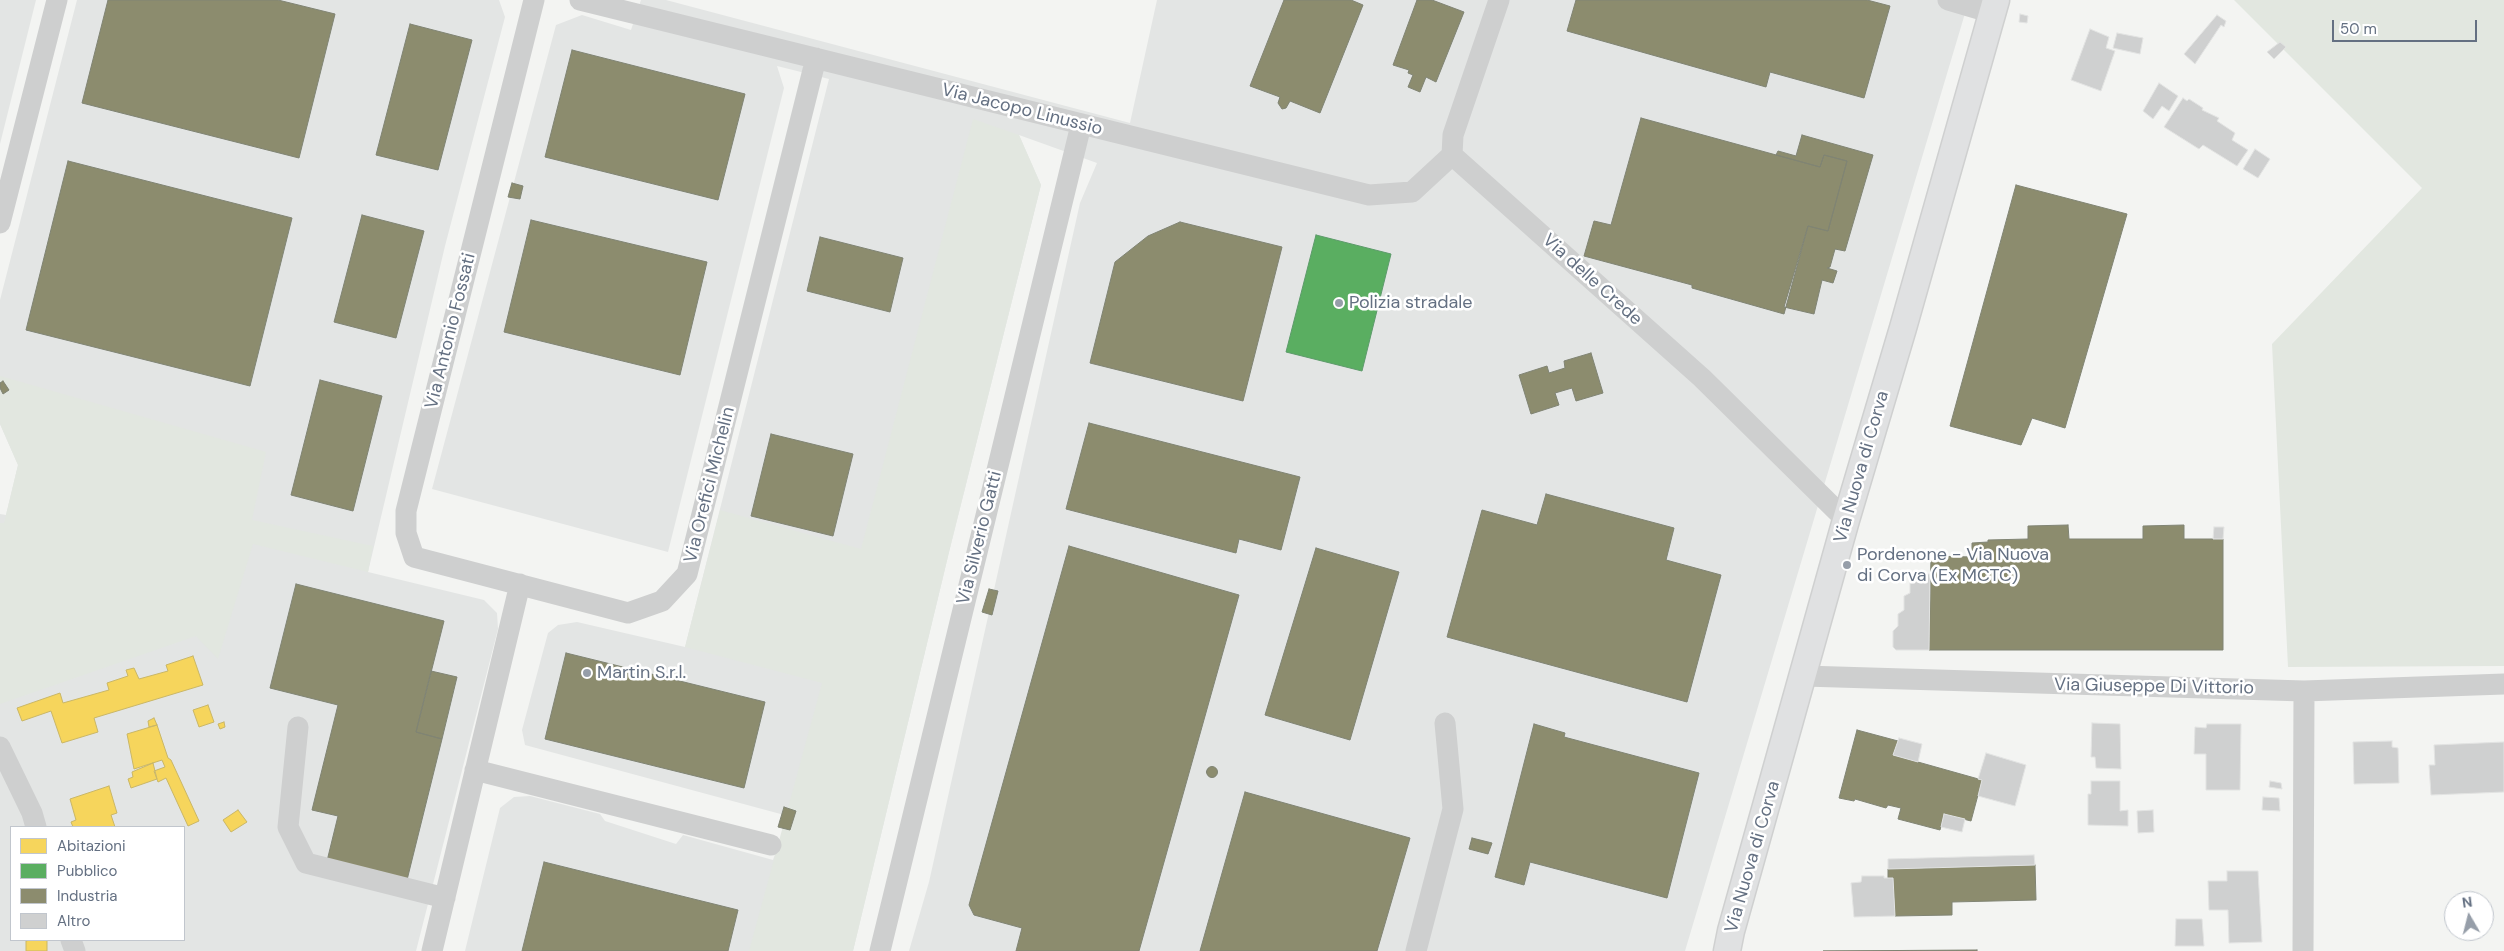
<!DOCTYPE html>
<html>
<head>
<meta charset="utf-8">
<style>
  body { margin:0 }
  #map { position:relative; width:2504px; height:951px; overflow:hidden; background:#f3f4f2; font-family:"DM Sans",sans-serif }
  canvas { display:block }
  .legend { position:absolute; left:10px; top:826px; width:175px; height:115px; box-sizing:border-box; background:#fff; border:1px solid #c1c6cd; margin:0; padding:6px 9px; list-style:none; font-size:15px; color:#647082 }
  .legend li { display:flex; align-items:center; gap:10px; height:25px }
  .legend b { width:25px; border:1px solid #c1c6cd }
  .north { position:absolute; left:2444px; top:891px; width:50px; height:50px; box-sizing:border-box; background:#fff; border:1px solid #c1c6cd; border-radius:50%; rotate:352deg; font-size:14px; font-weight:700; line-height:20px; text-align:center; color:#647082 }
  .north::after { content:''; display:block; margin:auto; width:18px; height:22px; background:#969ea9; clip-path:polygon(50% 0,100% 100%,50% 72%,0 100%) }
  .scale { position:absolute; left:2332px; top:20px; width:145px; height:22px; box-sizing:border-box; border:2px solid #647082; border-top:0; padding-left:6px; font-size:15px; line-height:18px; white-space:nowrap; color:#647082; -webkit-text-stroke:4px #fff; paint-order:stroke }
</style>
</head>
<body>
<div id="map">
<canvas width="2504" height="951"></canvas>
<ul class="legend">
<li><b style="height:14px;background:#f6d55c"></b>Abitazioni</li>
<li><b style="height:14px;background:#5aae61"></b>Pubblico</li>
<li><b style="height:14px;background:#8c8c6e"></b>Industria</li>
<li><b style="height:14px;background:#cfd0d0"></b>Altro</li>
</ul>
<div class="north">N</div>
<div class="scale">50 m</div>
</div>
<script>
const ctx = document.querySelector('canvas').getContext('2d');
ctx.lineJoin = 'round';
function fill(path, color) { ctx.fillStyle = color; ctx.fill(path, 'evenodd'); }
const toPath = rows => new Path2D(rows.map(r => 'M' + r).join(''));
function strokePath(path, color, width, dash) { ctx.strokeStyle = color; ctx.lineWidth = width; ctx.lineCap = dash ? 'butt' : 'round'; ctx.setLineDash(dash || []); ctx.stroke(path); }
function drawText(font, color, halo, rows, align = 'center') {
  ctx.font = font + ' "DM Sans",sans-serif'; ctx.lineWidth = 5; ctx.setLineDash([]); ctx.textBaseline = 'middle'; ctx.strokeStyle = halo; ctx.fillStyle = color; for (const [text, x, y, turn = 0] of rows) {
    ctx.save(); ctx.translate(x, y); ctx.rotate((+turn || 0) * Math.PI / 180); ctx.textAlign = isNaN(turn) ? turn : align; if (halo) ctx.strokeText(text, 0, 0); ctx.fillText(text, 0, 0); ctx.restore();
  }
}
fill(toPath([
  [0,0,36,0,0,144],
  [77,0,499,0,505,17,445,246,368,572,484,600,497,613,498,629,416,951,0,951,0,514,6,515,18,465,0,424,0,300],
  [11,827,184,827,184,940,11,940],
  [641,0,666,0,1130,123,1157,0,1969,0,1685,951,909,951,929,882,1080,203,1097,163,1019,135,1041,185,950,548,853,951,465,951,500,808,514,797,530,796,600,814,605,821,676,844,683,835,773,860,788,816,525,745,522,730,548,633,558,625,577,622,685,647,829,79,777,66,784,88,668,552,432,489,556,25,582,15,631,30]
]), '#e3e5e4');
fill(toPath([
  [2234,0,2504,0,2504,666,2288,667,2272,344,2422,188],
  [973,119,1019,135,1041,185,950,548,853,951,749,951,822,683,685,647,720,510,861,549],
  [0,376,266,452,252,520,373,546,368,572,253,544,218,659,196,636,0,704,0,523,4,523,18,465,0,424]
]), '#e2e7e0');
const homes = toPath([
  [193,656,203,685,94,718,98,732,62,743,51,711,22,721,17,708,60,693,63,703,109,690,107,683,128,676,126,670,134,668,139,679,168,671,166,665,193,656],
  [208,705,214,722,199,727,193,710,208,705],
  [154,718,157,725,149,727,148,721,154,718],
  [224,722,225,727,220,729,218,724,224,722],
  [157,725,168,758,171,760,199,821,188,826,166,778,158,782,154,771,165,767,162,760,134,769,127,734,157,725],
  [153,763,157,779,131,788,128,779,133,777,132,772,153,763],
  [109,786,117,813,111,815,115,827,73,827,71,822,76,820,70,799,109,786],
  [238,810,247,822,231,832,223,820,238,810],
  [30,940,47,940,47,951,26,951,26,941,30,940]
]);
fill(homes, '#f6d55c');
strokePath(homes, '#cab767', 1);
const public = toPath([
  [1316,235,1391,254,1362,371,1286,352,1316,235]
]);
fill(public, '#5aae61');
strokePath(public, '#5d9b6b', 1);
const industry = toPath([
  [108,0,278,0,335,14,299,158,82,103,108,0],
  [1284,0,1351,0,1363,5,1320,113,1290,101,1286,108,1282,109,1278,103,1280,97,1250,86,1284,0],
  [1417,0,1432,0,1464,12,1436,82,1426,77,1420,92,1408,87,1413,75,1408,73,1409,70,1393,65,1417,0],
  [1576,0,1867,0,1890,6,1864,98,1770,72,1766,87,1567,31,1576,0],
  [410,24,472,40,438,170,376,155,410,24],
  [572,50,745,94,718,200,545,157,572,50],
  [1641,118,1820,167,1824,155,1847,161,1828,231,1808,226,1784,314,1692,288,1692,285,1584,256,1594,221,1611,225,1641,118],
  [1802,135,1873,155,1845,251,1835,249,1830,267,1827,268,1837,271,1833,283,1822,280,1814,314,1784,307,1808,226,1828,231,1847,161,1824,155,1820,167,1776,155,1778,151,1796,156,1802,135],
  [68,161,292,218,250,386,26,330,68,161],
  [512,183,523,186,520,199,508,197,512,183],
  [2016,185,2127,214,2065,428,2032,418,2021,445,1950,426,2016,185],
  [362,215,424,231,396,338,334,322,362,215],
  [531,220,707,262,680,375,504,332,531,220],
  [1180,222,1282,247,1243,401,1090,363,1115,262,1148,236,1180,222],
  [820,237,903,258,890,312,807,291,820,237],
  [1591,353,1603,393,1576,401,1572,388,1555,393,1559,405,1531,414,1519,375,1547,366,1549,373,1565,368,1564,361,1591,353],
  [320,380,382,396,353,511,291,495,320,380],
  [3,381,9,390,3,394,0,388,0,383,3,381],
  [1089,423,1300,477,1281,550,1239,539,1236,553,1066,509,1089,423],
  [771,434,853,454,833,536,751,516,771,434],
  [1546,494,1674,528,1666,560,1721,575,1687,702,1447,637,1482,510,1537,525,1546,494],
  [2068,525,2069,539,2143,539,2143,526,2184,525,2184,539,2223,539,2223,650,1929,650,1931,556,1972,557,1972,543,1988,542,1988,540,2028,539,2028,526,2068,525],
  [1069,546,1239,595,1139,951,1016,951,1022,928,974,915,969,905,1069,546],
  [1316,548,1399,572,1350,740,1265,715,1316,548],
  [296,584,444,621,416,732,442,739,407,880,327,861,338,816,312,810,338,705,270,688,296,584],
  [989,589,998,591,992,615,982,612,989,589],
  [566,653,765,702,744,788,545,739,566,653],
  [431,671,457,677,442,739,416,732,431,671],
  [1534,724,1565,733,1564,737,1699,773,1667,898,1530,862,1524,885,1495,877,1534,724],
  [1857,730,1898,741,1893,755,1982,780,1971,821,1944,814,1940,830,1898,819,1901,808,1888,805,1886,808,1855,799,1854,801,1839,798,1857,730],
  '1206.5 772a5.5 5.5 0 1 1 11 0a5.5 5.5 0 1 1-11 0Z',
  [1245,792,1410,838,1377,951,1200,951,1245,792],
  [784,807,796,811,790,830,778,827,784,807],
  [1472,838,1492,843,1488,854,1469,849,1472,838],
  [544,862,738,910,728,951,522,951,544,862],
  [2035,865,2036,900,1952,902,1952,915,1895,916,1893,878,1888,878,1888,869,2035,865],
  [1977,950,1977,951,1823,951,1977,950]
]);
fill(industry, '#8c8c6e');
strokePath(industry, '#808474', 1);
const building = toPath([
  [2020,14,2028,16,2027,23,2019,22,2020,14],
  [2217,15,2226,21,2224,27,2221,25,2195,64,2184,54,2217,15],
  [2090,29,2109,37,2106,48,2115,51,2101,91,2071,80,2090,29],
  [2117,33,2143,38,2140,54,2113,48,2117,33],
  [2280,42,2286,47,2274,59,2267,52,2280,42],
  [2159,83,2178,96,2169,111,2162,106,2153,119,2143,111,2159,83],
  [2183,98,2187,101,2189,99,2203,108,2202,110,2219,118,2217,121,2235,133,2232,140,2248,150,2237,166,2203,145,2199,149,2164,127,2183,98],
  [2255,149,2270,159,2258,178,2243,169,2255,149],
  [2214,527,2224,527,2223,539,2213,539,2214,527],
  [1914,574,1930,574,1929,650,1896,650,1893,647,1893,631,1898,626,1898,614,1904,610,1904,596,1910,593,1910,578,1914,574],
  [2092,723,2120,724,2121,769,2096,768,2095,757,2091,757,2092,723],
  [2207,724,2241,724,2240,790,2206,790,2206,754,2194,754,2195,727,2206,728,2207,724],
  [1899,738,1922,744,1918,762,1893,755,1899,738],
  [2392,741,2392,747,2398,748,2399,783,2354,784,2353,742,2392,741],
  [2504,742,2504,792,2431,795,2429,765,2435,765,2434,745,2504,742],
  [1986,753,2026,765,2015,806,1978,796,1982,780,1978,779,1986,753],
  [2091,781,2120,781,2120,811,2128,810,2128,826,2088,825,2088,794,2091,794,2091,781],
  [2270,781,2281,783,2282,789,2269,787,2270,781],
  [2263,797,2279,798,2280,811,2262,810,2263,797],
  [2153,810,2154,832,2138,833,2137,811,2153,810],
  [1944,814,1965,819,1962,832,1941,827,1944,814],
  [2034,855,2035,865,1888,869,1888,859,2034,855],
  [2227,871,2258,871,2262,942,2229,943,2228,910,2209,910,2208,881,2227,881,2227,871],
  [1862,876,1884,876,1884,878,1893,878,1895,916,1854,917,1851,883,1861,882,1862,876],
  [2176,919,2202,919,2204,946,2175,946,2176,919]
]);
fill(building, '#cfd0d0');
strokePath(building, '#e2e3e2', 1);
const major = toPath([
  [1727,951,1731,931,1846,520,1903,328,1996,0]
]);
strokePath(major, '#cfd0d0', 29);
strokePath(toPath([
  [534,0,406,511,406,533,414,557,628,613,662,601,687,574,816,58],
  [580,0,1369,195,1412,192,1452,155],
  [1948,0,1992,13],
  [1452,155,1702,378,1846,520],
  [1452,155,1453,135,1499,0],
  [0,223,57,0],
  [1804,676,2304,691,2504,684],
  [298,727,288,827,306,863,445,898],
  [0,747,32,813,36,827],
  [475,770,771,845],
  [71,940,75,951],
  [432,951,520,584],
  [880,951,1081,125],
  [1416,951,1453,809,1445,723],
  [2303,951,2304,691]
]), '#cecfcf', 21);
strokePath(major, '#e0e1e2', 26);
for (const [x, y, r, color] of [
  [1339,303,5,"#969ea9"],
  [1847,565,5,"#969ea9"],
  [587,673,5,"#969ea9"]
]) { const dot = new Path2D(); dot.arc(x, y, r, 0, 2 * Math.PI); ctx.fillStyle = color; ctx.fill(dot); strokePath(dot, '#fff', 2); }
drawText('18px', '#647082', '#fff', [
  ["Via Jacopo Linussio",1022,110,14],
  ["Via delle Crede",1592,280,42],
  ["Via Antonio Fossati",451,331,-76],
  ["Via Nuova di Corva",1862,467,-74],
  ["Via Orefici Michelin",710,485,-76],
  ["Via Silverio Gatti",980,538,-76],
  ["Via Giuseppe Di Vittorio",2154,687,1],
  ["Via Nuova di Corva",1753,857,-74]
]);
drawText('18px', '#647082', '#fff', [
  ["Polizia stradale",1349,303],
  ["Pordenone - Via Nuova",1857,555],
  ["di Corva (Ex MCTC)",1857,576],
  ["Martin S.r.l.",597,673]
], 'left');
</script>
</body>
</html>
